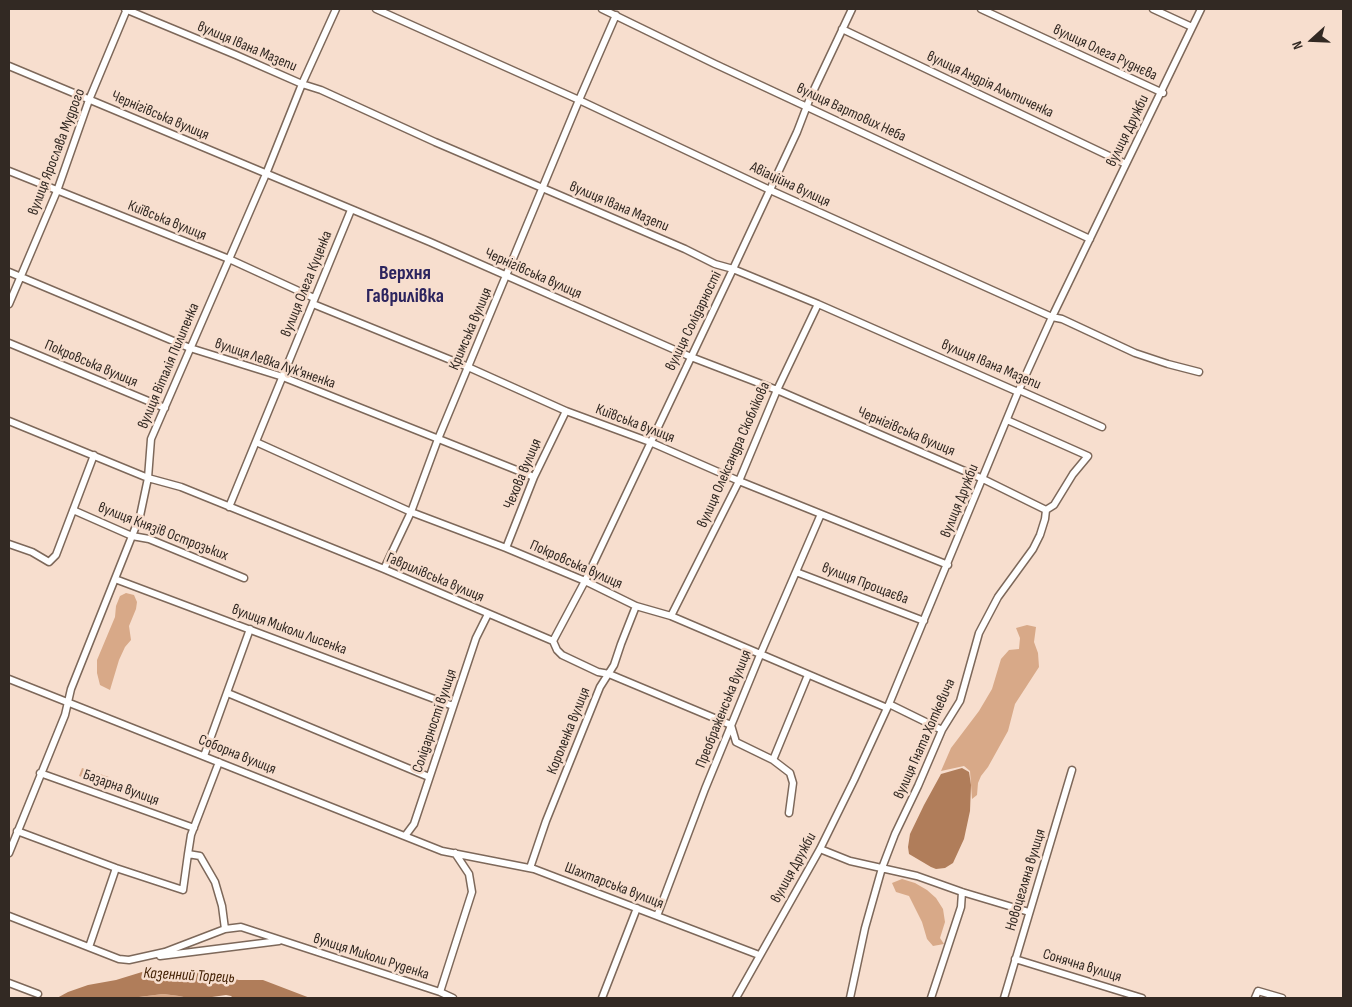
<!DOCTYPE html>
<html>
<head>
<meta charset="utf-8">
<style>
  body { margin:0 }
  #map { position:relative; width:1352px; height:1007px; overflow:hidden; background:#f7dece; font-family:"Sofia Sans Condensed",sans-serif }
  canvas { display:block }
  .frame { position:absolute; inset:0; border:10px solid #322923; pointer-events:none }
  .north { position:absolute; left:1287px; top:15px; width:50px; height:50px; -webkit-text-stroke:4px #f7dece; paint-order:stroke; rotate:250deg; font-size:14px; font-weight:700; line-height:20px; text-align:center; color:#322923 }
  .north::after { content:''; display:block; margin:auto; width:18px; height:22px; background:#322923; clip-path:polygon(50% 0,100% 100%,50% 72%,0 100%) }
</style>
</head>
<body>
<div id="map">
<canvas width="1352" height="1007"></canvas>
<div class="frame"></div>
<div class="north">N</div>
</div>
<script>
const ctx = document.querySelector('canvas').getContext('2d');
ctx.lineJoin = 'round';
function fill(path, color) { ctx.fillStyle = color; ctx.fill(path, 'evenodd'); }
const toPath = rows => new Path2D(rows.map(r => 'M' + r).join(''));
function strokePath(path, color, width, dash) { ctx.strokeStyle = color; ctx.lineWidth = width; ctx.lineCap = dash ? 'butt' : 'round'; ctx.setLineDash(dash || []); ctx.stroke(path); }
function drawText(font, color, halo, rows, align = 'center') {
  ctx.font = font + ' "Sofia Sans Condensed",sans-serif'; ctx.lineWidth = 5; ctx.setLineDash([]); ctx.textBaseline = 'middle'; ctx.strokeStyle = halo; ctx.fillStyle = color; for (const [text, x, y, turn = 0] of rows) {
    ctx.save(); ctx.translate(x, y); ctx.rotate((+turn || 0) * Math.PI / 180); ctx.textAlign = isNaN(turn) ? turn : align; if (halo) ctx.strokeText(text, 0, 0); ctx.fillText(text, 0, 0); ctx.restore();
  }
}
fill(toPath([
  [126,593,134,595,137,602,136,609,129,626,131,640,125,647,119,660,110,690,100,685,97,673,97,660,115,617,116,606,120,596],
  [1027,625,1036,627,1034,642,1038,653,1039,667,1015,704,1008,731,988,767,981,776,978,783,977,795,972,799,970,771,964,766,941,771,951,748,979,711,992,689,1001,659,1009,650,1019,649,1020,638,1016,628],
  [82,768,109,777,106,785,79,776],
  [902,879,915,883,927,890,936,898,943,909,945,922,940,938,944,944,933,946,927,939,922,922,909,896,896,892,892,883],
  [163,994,179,996,188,998,131,998]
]), '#d8a988');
fill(toPath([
  [962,768,969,772,971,785,970,811,964,839,953,863,945,868,936,869,931,867,909,854,908,847,910,834,924,805,941,774],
  [155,970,195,971,239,980,263,980,310,998,233,998,231,996,226,995,205,998,188,998,179,996,163,994,131,998,57,998,68,992,88,985,116,980,142,972]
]), '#b07d5a');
const minor = toPath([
  [125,9,236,55,302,84,321,90,435,142,685,249,715,264,733,269,818,304,1018,392,1021,391,1102,427],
  [376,9,579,100,770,190,1052,317,1062,319,1135,353,1168,364,1199,372],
  [602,9,715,64,1090,239],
  [981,9,1163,93],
  [1153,9,1192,27],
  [842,29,1126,164],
  [9,66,430,242,691,357,777,390,983,479,1046,510],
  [9,171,229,259,314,298],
  [9,272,190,348,283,377,534,477],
  [9,304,57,191,89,100,127,9],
  [313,304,468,367,566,411,650,442,739,481,948,565],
  [9,343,165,408],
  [9,421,148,478,181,487,384,569,553,641,557,650,562,655,598,672,609,674,731,725,736,742,773,760,790,773,793,783,789,813],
  [256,442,411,512,506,548,585,581,636,606,671,616,887,708],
  [229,507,351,210],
  [73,510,132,536,149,539,244,578],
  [9,544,32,552,49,562,56,555,94,455],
  [506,548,534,477,566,411],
  [384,569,411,512,438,439,579,100,616,15],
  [796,572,924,621],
  [115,579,453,706],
  [671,616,739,481,777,390,818,304],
  [553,641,585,581,733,269,797,132,810,98,852,9],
  [9,679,442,851,534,869,759,955],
  [230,694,429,777],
  [889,704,942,730],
  [204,756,250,629],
  [773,760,808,675],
  [219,762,191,835,188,854,200,856,215,882,222,906,225,929],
  [40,773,194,828],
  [17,831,116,868,183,890,188,854],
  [405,836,414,824,476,638,488,614],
  [820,849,850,861,917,876,962,892,1029,912],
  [9,853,65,715,71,689,140,516,148,478,151,439,266,174,302,84,336,9],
  [530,868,546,821,600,687,614,665,621,644,636,606],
  [9,916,119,959,129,960,165,952,225,929,241,927,440,992,453,998],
  [657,916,705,789,760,655,821,514],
  [89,947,116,868],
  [160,956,279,941],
  [1015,959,1142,998],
  [9,983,38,994],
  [440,992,472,892,469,874,455,853],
  [602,998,637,908],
  [736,998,820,849,854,780,889,704,1018,392,1052,317,1201,9],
  [850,998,865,928,882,868,895,834,918,786,942,730,960,701,979,633,998,597,1033,549,1040,535,1045,519,1046,510,1054,505,1073,474,1088,456,1007,420],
  [931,998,961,907,962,892],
  [1004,998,1072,770],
  [1255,998,1258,991,1282,998]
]);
strokePath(minor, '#7d685a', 9);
strokePath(minor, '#fff', 6);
drawText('15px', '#322923', '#f7dece', [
  ["вулиця Івана Мазепи",247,47,23],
  ["вулиця Олега Руднєва",1105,53,25],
  ["вулиця Андрія Альтиченка",990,85,25],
  ["вулиця Вартових Неба",851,113,25],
  ["Чернігівська вулиця",160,116,23],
  ["вулиця Дружби",1128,131,-64],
  ["вулиця Ярослава Мудрого",57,152,-69],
  ["Авіаційна вулиця",790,185,25],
  ["вулиця Івана Мазепи",619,207,23],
  ["Київська вулиця",167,221,22],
  ["Чернігівська вулиця",533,274,24],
  ["вулиця Олега Куценка",307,284,-68],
  ["вулиця Солідарності",694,321,-64],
  ["Кримська вулиця",471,329,-67],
  ["Покровська вулиця",91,364,23],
  ["вулиця Левка Лук'яненка",275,364,19],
  ["вулиця Івана Мазепи",991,365,23],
  ["вулиця Віталія Пилипенка",169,366,-67],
  ["Київська вулиця",635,424,21],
  ["Чернігівська вулиця",906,432,23],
  ["вулиця Олександра Скоблікова",734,455,-66],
  ["Чехова вулиця",523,474,-67],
  ["вулиця Дружби",960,501,-68],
  ["вулиця Князів Острозьких",163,532,21],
  ["Покровська вулиця",576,565,24],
  ["Гаврилівська вулиця",435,578,23],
  ["вулиця Прощаєва",865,584,21],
  ["вулиця Миколи Лисенка",289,630,20],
  ["Преображенська вулиця",724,709,-68],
  ["Солідарності вулиця",435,721,-71],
  ["Короленка вулиця",569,731,-68],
  ["вулиця Гната Хоткевича",925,739,-66],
  ["Соборна вулиця",237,755,22],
  ["Базарна вулиця",121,788,20],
  ["вулиця Дружби",794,868,-61],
  ["Новоцегляна вулиця",1026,880,-73],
  ["Шахтарська вулиця",614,886,21],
  ["вулиця Миколи Руденка",371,957,18],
  ["Сонячна вулиця",1082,966,17]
]);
drawText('italic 16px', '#432104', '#f7dece', [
  ["Казенний Торець",189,976,3]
]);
drawText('bold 20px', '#2c245e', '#f7dece', [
  ["Верхня",405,274],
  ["Гаврилівка",405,297]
]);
</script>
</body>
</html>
